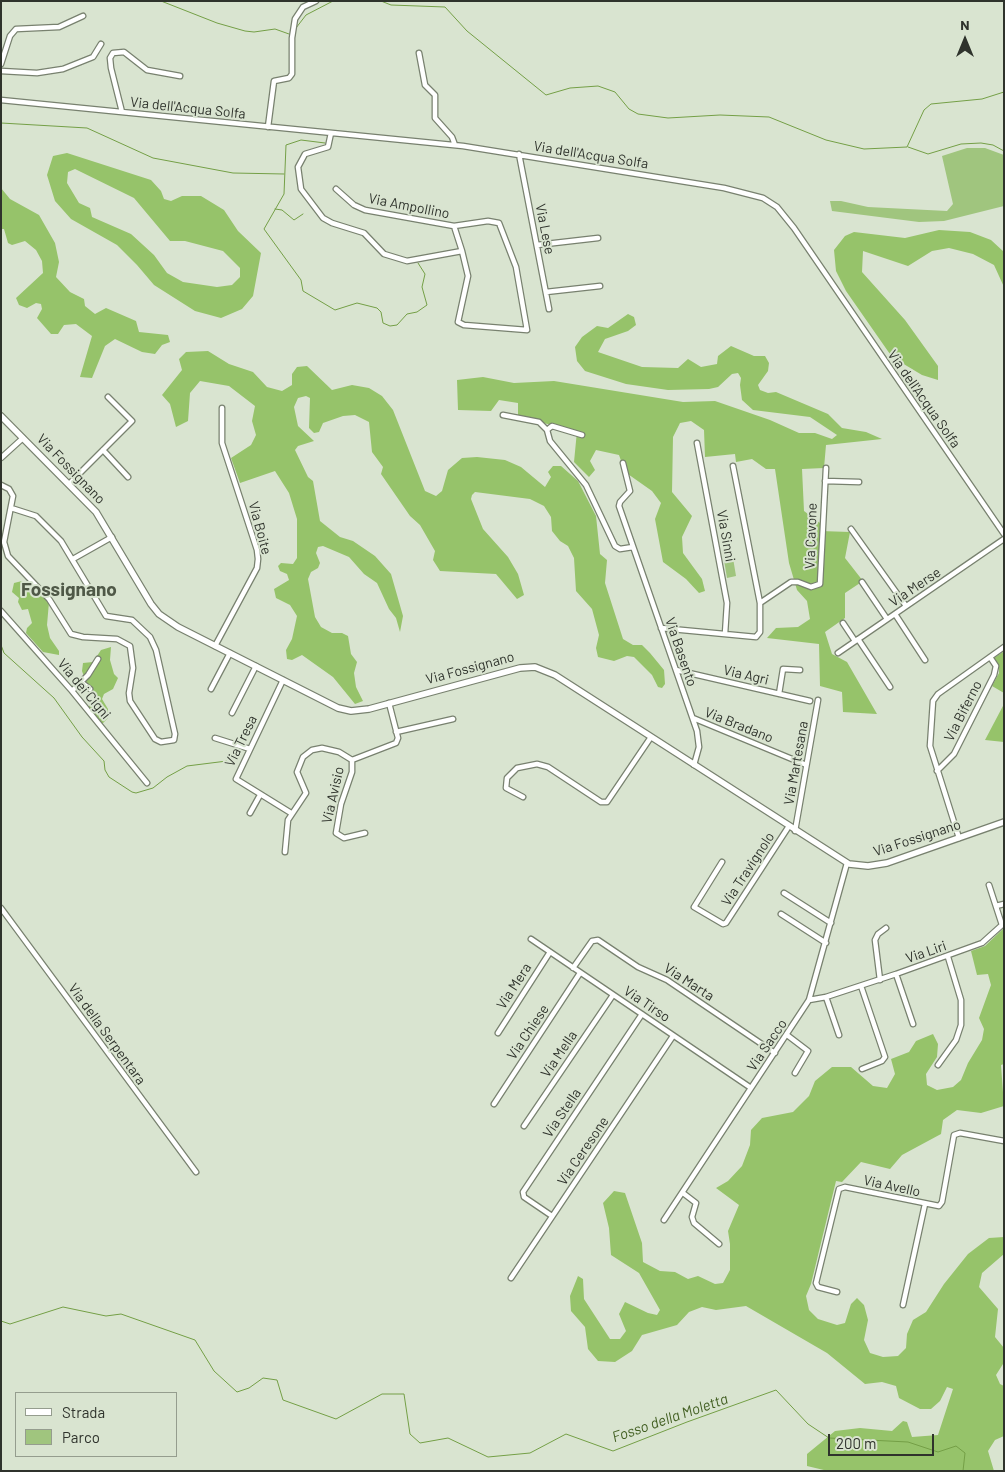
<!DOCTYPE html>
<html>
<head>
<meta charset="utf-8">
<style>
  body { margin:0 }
  #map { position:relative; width:1005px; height:1472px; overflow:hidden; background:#d9e4d0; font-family:Barlow,sans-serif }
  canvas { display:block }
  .frame { position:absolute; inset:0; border:2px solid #2f332c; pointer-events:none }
  .legend { position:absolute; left:15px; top:1392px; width:162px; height:65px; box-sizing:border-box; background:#d9e4d0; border:1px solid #959d8e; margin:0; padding:6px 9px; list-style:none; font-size:15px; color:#2f332c }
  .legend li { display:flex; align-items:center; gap:10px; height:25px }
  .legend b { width:25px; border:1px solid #959d8e }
  .north { position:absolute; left:940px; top:15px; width:50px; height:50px; -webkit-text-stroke:4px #d9e4d0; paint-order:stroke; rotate:0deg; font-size:14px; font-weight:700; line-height:20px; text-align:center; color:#2f332c }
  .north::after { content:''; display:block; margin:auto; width:18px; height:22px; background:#2f332c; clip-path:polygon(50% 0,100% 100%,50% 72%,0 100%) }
  .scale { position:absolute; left:828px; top:1434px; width:106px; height:22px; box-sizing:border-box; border:2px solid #2f332c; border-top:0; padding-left:6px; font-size:15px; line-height:18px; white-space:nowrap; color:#2f332c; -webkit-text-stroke:4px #d9e4d0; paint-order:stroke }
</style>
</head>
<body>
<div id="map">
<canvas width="1005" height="1472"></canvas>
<div class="frame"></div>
<ul class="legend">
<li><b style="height:6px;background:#fff"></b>Strada</li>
<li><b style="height:14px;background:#a0c57e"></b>Parco</li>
</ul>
<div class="north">N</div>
<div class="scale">200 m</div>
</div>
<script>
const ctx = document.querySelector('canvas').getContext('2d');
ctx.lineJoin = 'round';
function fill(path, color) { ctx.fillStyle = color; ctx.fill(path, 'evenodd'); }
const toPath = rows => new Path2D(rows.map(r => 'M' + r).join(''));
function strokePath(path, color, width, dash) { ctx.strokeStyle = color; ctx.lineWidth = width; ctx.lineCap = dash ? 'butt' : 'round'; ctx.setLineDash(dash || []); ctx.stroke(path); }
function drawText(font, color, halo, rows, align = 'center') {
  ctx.font = font + ' Barlow,sans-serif'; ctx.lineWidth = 4; ctx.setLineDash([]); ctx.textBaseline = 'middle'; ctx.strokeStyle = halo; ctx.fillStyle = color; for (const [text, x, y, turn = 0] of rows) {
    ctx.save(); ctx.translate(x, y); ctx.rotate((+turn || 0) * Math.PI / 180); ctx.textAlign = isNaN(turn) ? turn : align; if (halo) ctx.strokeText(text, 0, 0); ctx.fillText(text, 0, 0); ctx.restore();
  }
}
fill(toPath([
  [967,148,985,148,1004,155,1004,206,944,221,919,222,832,211,830,201,841,201,868,207,947,211,953,204,942,156],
  [733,558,736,576,727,578,724,560]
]), '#a0c57e');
fill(toPath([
  [67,153,151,180,161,191,164,199,171,201,182,196,201,196,224,210,238,231,261,253,253,296,242,309,221,318,195,311,154,285,137,265,117,245,71,219,55,201,47,175,53,156],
  [75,169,134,198,170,241,185,241,223,251,240,268,240,277,232,285,217,287,183,282,167,273,154,255,131,234,92,217,90,208,79,203,67,183,68,172],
  [1,188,10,199,39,215,55,243,59,262,56,277,70,292,84,299,85,306,95,314,106,308,136,321,139,332,168,335,170,342,162,345,155,354,142,352,115,339,105,346,92,378,80,377,92,336,76,324,64,325,58,334,51,334,37,318,42,309,41,304,36,303,27,308,19,305,16,298,43,273,42,261,36,250,25,241,12,245,8,243,4,229,1,229],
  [939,230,970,232,991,240,1004,252,1004,287,994,265,973,254,949,248,932,251,908,266,863,251,862,272,905,320,938,366,938,380,922,375,892,357,846,291,836,271,834,250,845,236,854,232,905,238],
  [628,314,634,317,636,325,628,331,605,339,598,352,642,367,678,368,688,359,701,367,717,364,718,356,731,346,754,356,765,356,769,363,768,371,758,385,760,390,768,393,776,392,828,414,842,428,866,432,882,439,826,445,824,468,802,469,804,511,820,523,820,531,850,532,845,558,863,581,845,593,845,618,825,632,832,654,847,662,877,714,843,712,842,692,820,686,819,644,767,638,776,628,798,627,810,619,807,601,797,590,789,563,775,469,766,469,752,459,736,462,735,454,705,457,704,430,691,421,680,423,673,437,672,492,692,516,682,537,683,553,702,579,705,591,699,593,686,579,663,562,655,519,661,503,652,491,625,472,619,455,596,450,590,461,595,470,589,477,574,462,577,431,518,417,518,403,499,400,491,411,458,410,457,380,483,377,514,383,554,381,683,402,715,401,770,420,799,433,815,433,832,439,837,435,810,417,753,410,742,400,740,385,741,378,738,373,732,374,718,387,709,389,668,390,626,384,585,371,577,361,575,347,582,337,597,326,608,328],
  [208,351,229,364,253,372,267,387,282,391,292,385,292,374,297,367,307,366,332,390,352,385,369,388,382,396,393,410,425,491,436,496,442,491,448,470,462,458,477,457,505,460,521,467,545,487,551,477,548,472,553,466,561,466,578,481,596,516,600,554,607,560,605,583,623,639,633,645,642,645,650,653,664,670,665,684,662,688,658,687,652,675,634,657,627,656,614,661,598,657,596,648,599,635,592,609,576,591,574,558,568,546,560,541,552,531,551,517,544,506,530,499,475,492,472,495,471,499,483,529,508,557,518,574,524,595,517,599,496,574,440,571,433,560,435,551,420,525,410,516,381,474,383,467,372,452,369,422,355,415,343,416,323,423,319,432,314,433,309,428,310,398,306,396,298,398,294,407,298,426,314,441,298,446,295,450,308,477,313,481,320,521,340,537,353,541,375,556,391,574,403,616,400,632,396,618,389,609,377,583,364,574,349,557,323,546,318,547,316,553,320,563,318,568,311,572,308,579,315,617,321,627,332,633,342,633,348,636,351,654,357,662,354,673,356,687,363,701,355,704,333,677,302,655,292,660,287,659,286,650,292,639,297,616,290,605,276,598,274,589,289,580,287,574,280,571,278,566,281,563,293,564,297,558,297,519,289,493,275,471,240,483,231,458,251,445,256,435,252,421,255,406,229,386,200,381,190,393,188,421,176,427,170,404,162,395,182,370,179,359,186,352],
  [22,581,31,582,49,602,47,625,50,638,59,651,59,655,43,652,26,633,27,628,32,623,28,609,22,610,18,602,19,598,12,592,14,583],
  [111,647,110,660,114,674,118,678,113,689,104,694,102,699,108,709,108,718,101,725,87,708,98,697,86,682,82,671,83,663,93,662,101,650],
  [1003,652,1004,653,1004,693,992,686,999,673,999,665,994,658],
  [1004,704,1004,742,985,740],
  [1004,928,1004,1064,1001,1065,1004,1106,981,1113,957,1110,943,1120,941,1134,902,1155,890,1169,861,1162,842,1182,836,1181,811,1284,806,1296,809,1310,818,1319,837,1325,845,1323,851,1304,857,1298,864,1305,868,1320,864,1340,870,1353,883,1357,898,1356,906,1348,907,1334,913,1320,926,1312,944,1284,968,1254,989,1238,1004,1237,1004,1254,982,1273,979,1287,998,1309,995,1337,1004,1348,1003,1364,996,1375,1000,1384,1004,1386,1004,1436,995,1440,988,1451,994,1471,828,1471,807,1466,807,1454,835,1431,860,1428,892,1431,903,1421,907,1422,912,1437,938,1435,953,1389,947,1387,940,1401,931,1409,920,1409,899,1398,896,1386,882,1382,865,1384,827,1353,746,1306,716,1310,702,1307,689,1312,677,1325,642,1335,632,1351,615,1362,598,1361,588,1349,585,1327,571,1311,570,1296,578,1276,583,1279,584,1299,610,1339,620,1339,626,1331,619,1314,625,1302,648,1313,657,1315,660,1310,639,1273,611,1255,609,1228,603,1203,614,1191,625,1193,642,1243,643,1262,660,1271,675,1272,688,1279,698,1276,715,1284,723,1283,730,1270,730,1244,728,1231,739,1205,716,1188,728,1181,742,1166,750,1145,751,1130,762,1118,793,1112,809,1096,815,1081,832,1067,851,1067,873,1086,887,1088,895,1074,891,1059,909,1052,916,1041,933,1034,938,1044,937,1057,926,1074,927,1085,937,1090,953,1087,961,1080,968,1063,982,1040,984,1029,979,1018,991,985,988,974,977,975,971,951,985,946]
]), '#96c36a');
strokePath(toPath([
  [161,1,217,23,245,31,254,32,275,29,289,34],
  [381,1,391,5,445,7,467,31,546,95,570,88,598,86,615,92,629,109,638,114,668,118,720,115,769,117,826,140,864,149,907,147,924,110,931,104,982,99,1004,92],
  [296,28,306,15,333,1],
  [1,123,87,128,153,158,233,173,284,174],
  [325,143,301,140,286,145,284,194,264,229,301,280,303,291,335,310,357,303,377,308,381,312,383,323,390,326,397,325,407,314,417,312,427,305,422,287,425,274,418,263],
  [908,147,928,154,961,144,981,143,993,145,1004,151],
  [275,209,282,210,294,220,303,214],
  [1,645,4,653,54,698,82,737,104,761,105,770,109,777,132,792,136,793,153,788,167,777,187,766,227,761],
  [1,1321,10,1324,63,1307,106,1316,121,1314,195,1340,214,1371,237,1392,249,1388,263,1378,277,1380,283,1400,336,1419,382,1394,404,1394,410,1434,420,1443,448,1438,488,1457,530,1453,566,1434,613,1451,687,1422,776,1390,808,1424,829,1438,908,1442,938,1452,956,1446,965,1453,963,1471]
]), '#749f46', 1);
const street = toPath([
  [419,53,425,85,435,95,435,118,452,137,455,145],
  [1,64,10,36,16,29,59,27,83,16],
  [1,71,37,73,63,69,93,57,101,44],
  [1,100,463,146,724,188,763,198,777,207,794,228,1004,534],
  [122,112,111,68,110,58,113,53,124,52,147,70,180,76],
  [268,127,274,81,289,78,292,74,292,38,295,19,303,7,316,1],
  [331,133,328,147,305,154,298,167,301,189,323,218,332,223,364,233,384,254,407,261,462,251,454,226],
  [519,154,549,309],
  [336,189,354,205,365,210,454,226,488,221,499,223,516,267,527,330,464,325,458,322,468,276,462,251],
  [537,245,598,238],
  [546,292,600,286],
  [503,415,539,422,547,430],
  [582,435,552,426,547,430,550,441,586,485,615,546,620,549,633,547],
  [697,443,727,603,725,634],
  [103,450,128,477],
  [1,458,23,438],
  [623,463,630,491,620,502,619,506,697,731,699,747,694,765],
  [733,466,760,603],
  [825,481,859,482],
  [70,483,132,421,108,397],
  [1,485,9,489,13,496,4,542,8,556,49,599,71,634,83,637,117,639,130,646,133,668,129,693,130,701,155,739,161,742,174,740,175,734,156,650,150,637,132,620,106,616,61,541,36,516,11,508],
  [851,529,906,606],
  [73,559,112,537],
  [862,582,887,619],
  [1,611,72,691,147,783],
  [895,614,925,660],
  [843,623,855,641],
  [661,628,756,637,760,632,760,603,791,582,798,582,811,587,820,584,826,468],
  [858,639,890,687],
  [215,646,257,568,258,559,257,550,222,443,222,408],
  [838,653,1004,539],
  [676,670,810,701],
  [283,680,236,779,291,813],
  [81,682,90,689],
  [211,689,230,653],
  [72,691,88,675,98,659],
  [779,694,783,669,800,670],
  [232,713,256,666],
  [693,718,804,764],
  [396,732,453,719],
  [215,738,250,749],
  [352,760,352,772,341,804,336,833,344,838,365,833],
  [937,771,954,754,994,675,996,666,990,657],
  [523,797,506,788,507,778,517,768,537,764,548,767,601,802,607,802,651,737],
  [250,813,260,795],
  [795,831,818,700],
  [959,838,930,746,933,701,938,694,1004,647],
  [285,852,288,820,306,793,297,772,303,757,312,750,322,748,339,752,352,760,396,743,398,738,389,703],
  [722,862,694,907,723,924,726,923,789,826],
  [784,893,831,923],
  [996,906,1004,904],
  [1,908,196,1172],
  [781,914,826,943],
  [531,939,751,1088],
  [573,968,592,941,598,940,638,967,667,980,775,1053],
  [896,974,913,1024],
  [880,980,875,940,878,934,886,928],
  [861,986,885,1057,882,1061,862,1069],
  [826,997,839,1035],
  [809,1000,826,997,896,974,982,943,1002,925,989,885],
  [498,1033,550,952],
  [787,1035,808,1051,795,1073],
  [938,1065,956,1040,961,1025,961,1000,948,957],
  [494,1104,580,973],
  [524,1126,613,995],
  [683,1193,696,1203,692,1217,694,1223,719,1244],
  [552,1216,524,1197,523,1192,642,1014],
  [664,1220,809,1000,847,863],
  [511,1278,673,1036],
  [837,1292,818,1287,816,1283,839,1189,845,1187,939,1206,942,1202,954,1135,960,1133,1004,1141],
  [903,1305,925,1204]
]);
const secondary = toPath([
  [1,416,96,512,151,604,159,614,178,627,338,708,351,711,369,709,520,668,535,667,555,675,849,864,868,866,887,863,1004,822]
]);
strokePath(street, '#78816f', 7);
strokePath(secondary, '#78816f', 8);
strokePath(street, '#fff', 4.5);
strokePath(secondary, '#fff', 5.5);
drawText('14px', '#2f332c', '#d9e4d0', [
  ["Via dell'Acqua Solfa",188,108,6],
  ["Via dell'Acqua Solfa",591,155,9],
  ["Via Ampollino",409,206,11],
  ["Via Lese",545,229,79],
  ["Via dell'Acqua Solfa",924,399,55],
  ["Via Fossignano",71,469,46],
  ["Via Boite",260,528,75],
  ["Via Sinni",726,536,80],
  ["Via Cavone",811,536,-88],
  ["Via Merse",915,587,-34],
  ["Via Basento",681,652,71],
  ["Via Fossignano",470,668,-15],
  ["Via Agri",746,675,13],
  ["Via dei Cigni",84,689,50],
  ["Via Biferno",963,711,-63],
  ["Via Bradano",739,725,22],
  ["Via Tresa",241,741,-64],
  ["Via Martesana",796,763,-80],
  ["Via Avisio",333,795,-77],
  ["Via Fossignano",917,838,-18],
  ["Via Travignolo",748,869,-57],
  ["Via Liri",926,952,-19],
  ["Via Marta",689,982,33],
  ["Via Mera",514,986,-57],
  ["Via Tirso",647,1004,34],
  ["Via Chiese",528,1032,-56],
  ["Via della Serpentara",107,1034,54],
  ["Via Sacco",767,1045,-56],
  ["Via Mella",559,1054,-56],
  ["Via Stella",562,1113,-56],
  ["Via Ceresone",583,1151,-56],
  ["Via Avello",892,1186,12]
]);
drawText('italic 15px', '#425f22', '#d9e4d0', [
  ["Fosso della Moletta",670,1418,-19]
]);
drawText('bold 19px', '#4f5847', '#d9e4d0', [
  ["Fossignano",69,590]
]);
</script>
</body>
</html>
